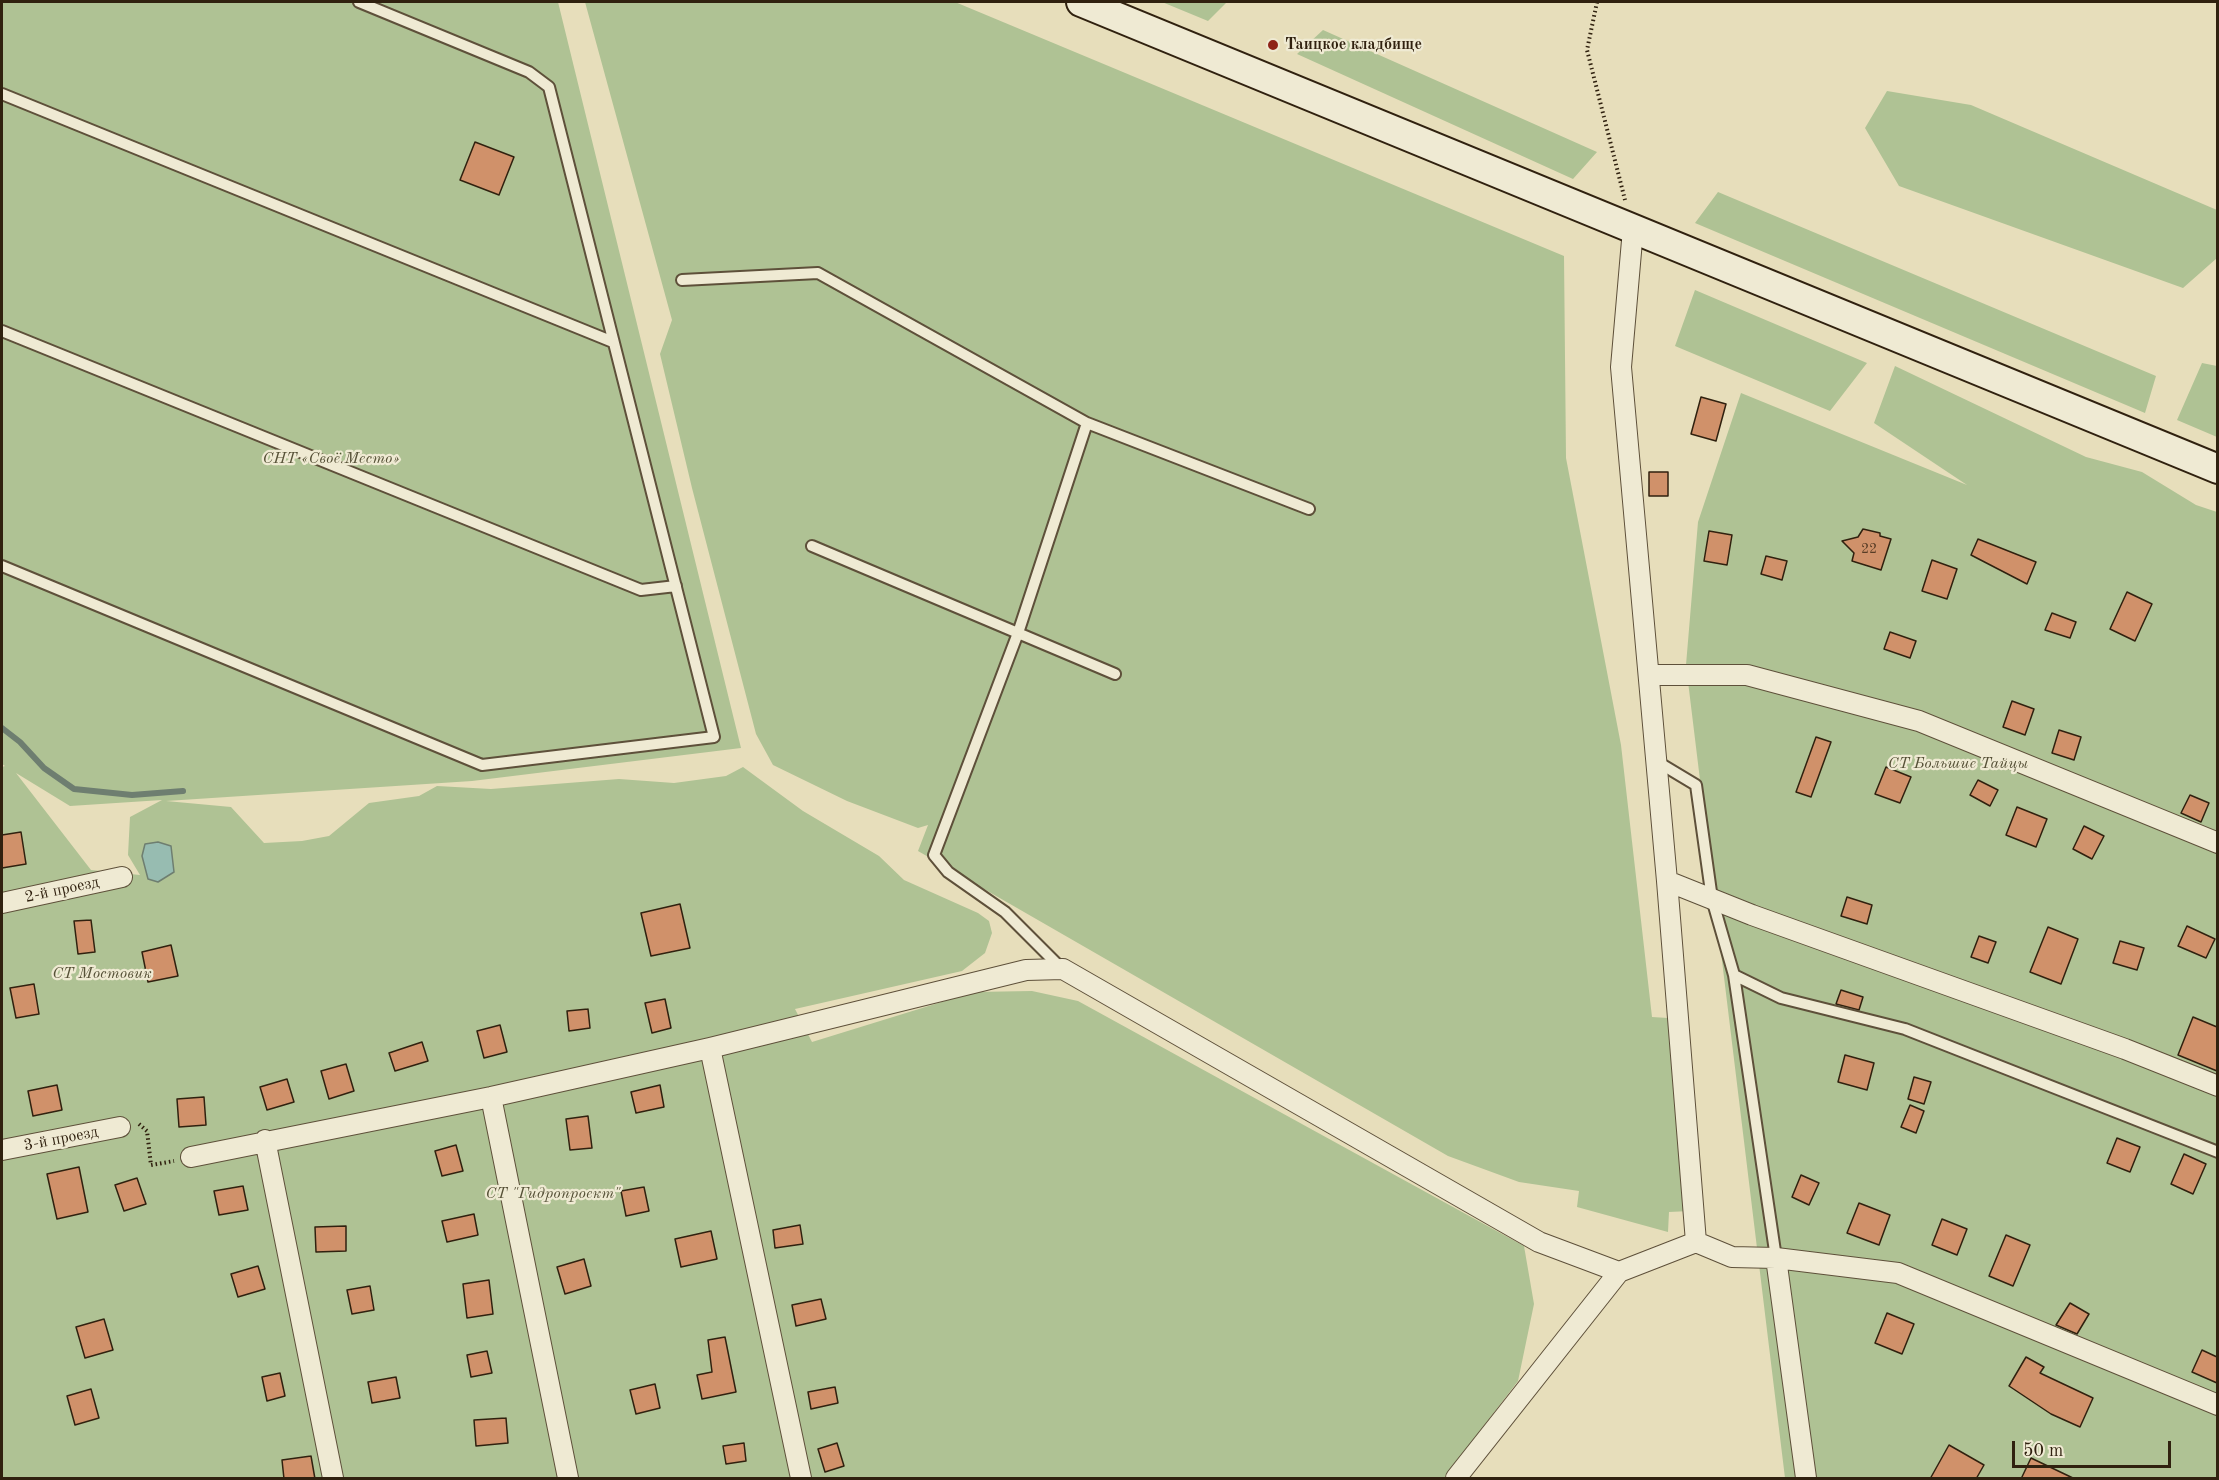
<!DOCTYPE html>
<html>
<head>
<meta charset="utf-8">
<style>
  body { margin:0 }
  #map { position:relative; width:2219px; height:1480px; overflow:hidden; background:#e7debb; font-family:"Old Standard TT",serif }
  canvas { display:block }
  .frame { position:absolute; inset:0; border:3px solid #30210f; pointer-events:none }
  .scale { position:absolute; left:2012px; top:1441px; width:159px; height:27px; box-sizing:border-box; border:3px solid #30210f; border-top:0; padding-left:8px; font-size:18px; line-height:21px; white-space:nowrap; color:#30210f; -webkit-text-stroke:4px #efead3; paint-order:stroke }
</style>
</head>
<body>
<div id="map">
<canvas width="2219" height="1480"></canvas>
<div class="frame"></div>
<div class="scale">50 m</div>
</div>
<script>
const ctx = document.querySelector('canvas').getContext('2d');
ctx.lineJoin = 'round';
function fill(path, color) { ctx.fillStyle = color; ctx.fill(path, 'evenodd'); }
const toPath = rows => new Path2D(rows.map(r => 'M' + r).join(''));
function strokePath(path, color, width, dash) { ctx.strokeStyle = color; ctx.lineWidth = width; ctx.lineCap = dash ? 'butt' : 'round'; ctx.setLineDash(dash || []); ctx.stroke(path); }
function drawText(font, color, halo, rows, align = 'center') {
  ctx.font = font + ' "Old Standard TT",serif'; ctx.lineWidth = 4.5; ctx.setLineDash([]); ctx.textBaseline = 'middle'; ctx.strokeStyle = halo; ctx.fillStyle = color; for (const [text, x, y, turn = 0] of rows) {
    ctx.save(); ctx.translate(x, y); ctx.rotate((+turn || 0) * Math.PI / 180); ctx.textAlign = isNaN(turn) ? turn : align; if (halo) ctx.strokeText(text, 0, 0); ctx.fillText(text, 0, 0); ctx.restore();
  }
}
fill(toPath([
  [2,2,558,2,741,748,472,781,166,801,231,807,264,843,302,841,329,836,369,803,419,796,437,786,491,789,619,779,674,783,726,776,743,767,803,811,879,856,904,880,978,913,989,921,992,933,985,953,962,971,795,1009,812,1042,974,992,1032,991,1078,1001,1524,1246,1534,1304,1518,1381,1444,1478,2,1478,2,767,5,766,2,764],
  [16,773,70,806,162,800,130,817,128,855,140,875,91,870],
  [585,2,955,2,1564,256,1566,458,1621,745,1652,1017,1668,1018,1690,1211,1669,1212,1668,1232,1577,1207,1579,1191,1519,1182,1448,1156,918,851,928,825,918,828,847,801,773,765,756,734,692,488,660,354,672,320],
  [1162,2,1227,2,1208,21],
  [1323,30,1597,152,1573,179,1297,54],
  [1887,91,1971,105,2217,210,2217,258,2183,288,1899,186,1865,128],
  [1718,192,2156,376,2145,413,1695,223],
  [1695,290,1867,363,1830,411,1675,346],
  [2202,363,2217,366,2217,437,2177,420],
  [1895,366,2086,457,2142,472,2196,505,2217,512,2217,1478,1785,1478,1686,665,1698,522,1741,393,1967,485,1874,423]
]), '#afc294');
const water = toPath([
  [158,842,171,846,174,872,158,882,148,879,142,856,145,844,158,842]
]);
fill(water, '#97bcb1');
strokePath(water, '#6e7e70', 1.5);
strokePath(toPath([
  [2,728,20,742,44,768,74,789,132,795,183,791]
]), '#6e7e70', 6);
const building = toPath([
  [475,142,514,157,499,195,460,180,475,142],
  [1701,397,1726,404,1716,441,1691,434,1701,397],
  [1649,472,1668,472,1668,496,1649,496,1649,472],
  [1863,529,1880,533,1880,536,1891,539,1881,570,1852,561,1854,553,1842,541,1858,537,1863,529],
  [1709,531,1732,535,1727,565,1704,561,1709,531],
  [1978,539,2036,562,2027,584,1971,555,1978,539],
  [1766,556,1787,561,1782,580,1761,574,1766,556],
  [1932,560,1957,569,1947,599,1922,591,1932,560],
  [2127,592,2152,604,2135,641,2110,629,2127,592],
  [2052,613,2076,622,2070,638,2045,630,2052,613],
  [1890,632,1916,641,1910,658,1884,649,1890,632],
  [2012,701,2034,709,2025,735,2003,727,2012,701],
  [2059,730,2081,737,2074,760,2052,753,2059,730],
  [1816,737,1831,742,1811,797,1796,792,1816,737],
  [1886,767,1911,777,1900,803,1875,794,1886,767],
  [1978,780,1998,790,1990,806,1970,795,1978,780],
  [2190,795,2209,803,2201,822,2181,813,2190,795],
  [2017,807,2047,819,2036,847,2006,835,2017,807],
  [2084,826,2104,836,2092,859,2073,849,2084,826],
  [21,832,26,864,2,868,2,835,21,832],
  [1847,897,1872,905,1867,924,1841,916,1847,897],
  [680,904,690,948,651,956,641,913,680,904],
  [91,920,95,952,78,954,74,921,91,920],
  [2187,926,2215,939,2206,958,2178,946,2187,926],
  [2048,927,2078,939,2061,984,2030,972,2048,927],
  [1979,936,1996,942,1988,963,1971,957,1979,936],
  [2120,941,2144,948,2137,970,2113,963,2120,941],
  [171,945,178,976,148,982,142,952,171,945],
  [34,984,39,1014,16,1018,10,988,34,984],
  [1841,990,1863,997,1859,1010,1836,1004,1841,990],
  [665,999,671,1028,652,1033,645,1003,665,999],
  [588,1009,590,1028,569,1031,567,1011,588,1009],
  [2193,1017,2217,1027,2217,1071,2178,1055,2193,1017],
  [500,1025,507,1052,484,1058,477,1031,500,1025],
  [422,1042,428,1061,395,1071,389,1053,422,1042],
  [1845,1055,1874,1063,1867,1090,1838,1082,1845,1055],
  [346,1064,354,1091,329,1099,321,1071,346,1064],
  [1914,1077,1931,1082,1924,1104,1908,1099,1914,1077],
  [287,1079,294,1102,267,1110,260,1087,287,1079],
  [57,1085,62,1110,33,1116,28,1091,57,1085],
  [660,1085,664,1107,636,1113,631,1092,660,1085],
  [204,1097,206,1125,179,1127,177,1099,204,1097],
  [1910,1105,1924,1111,1916,1133,1901,1127,1910,1105],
  [588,1116,592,1148,570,1150,566,1119,588,1116],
  [2117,1138,2140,1147,2130,1172,2107,1163,2117,1138],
  [456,1145,463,1171,442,1176,435,1151,456,1145],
  [2184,1154,2206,1164,2193,1194,2171,1184,2184,1154],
  [79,1167,88,1212,57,1219,47,1174,79,1167],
  [1801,1175,1819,1183,1809,1205,1792,1197,1801,1175],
  [137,1178,146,1204,124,1211,115,1185,137,1178],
  [243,1186,248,1210,219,1215,214,1191,243,1186],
  [644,1187,649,1211,626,1216,621,1191,644,1187],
  [1859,1203,1890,1215,1879,1245,1847,1233,1859,1203],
  [474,1214,478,1235,447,1242,442,1221,474,1214],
  [1942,1219,1967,1229,1957,1255,1932,1245,1942,1219],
  [800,1225,803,1244,775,1248,773,1230,800,1225],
  [346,1226,346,1251,316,1252,315,1227,346,1226],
  [711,1231,717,1259,681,1267,675,1239,711,1231],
  [2006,1235,2030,1245,2013,1286,1989,1276,2006,1235],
  [584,1259,591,1286,565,1294,557,1267,584,1259],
  [258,1266,265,1289,238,1297,231,1274,258,1266],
  [489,1280,493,1314,467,1318,463,1284,489,1280],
  [370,1286,374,1310,352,1314,347,1290,370,1286],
  [821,1299,826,1319,796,1326,792,1305,821,1299],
  [2070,1303,2089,1314,2077,1334,2056,1325,2070,1303],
  [1887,1313,1914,1324,1902,1354,1875,1343,1887,1313],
  [104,1319,113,1350,85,1358,76,1327,104,1319],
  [725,1337,736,1392,702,1399,697,1375,712,1372,708,1340,725,1337],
  [2202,1350,2217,1357,2217,1383,2192,1372,2202,1350],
  [487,1351,492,1373,471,1377,467,1355,487,1351],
  [2026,1357,2044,1367,2040,1373,2093,1398,2080,1427,2051,1414,2009,1386,2026,1357],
  [280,1373,285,1396,267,1401,262,1377,280,1373],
  [396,1377,400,1398,372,1403,368,1382,396,1377],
  [655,1384,660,1408,636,1414,630,1390,655,1384],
  [835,1387,838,1403,811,1409,808,1392,835,1387],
  [91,1389,99,1418,75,1425,67,1396,91,1389],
  [506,1418,508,1443,476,1446,474,1420,506,1418],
  [744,1443,746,1461,726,1464,723,1446,744,1443],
  [837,1443,844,1466,825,1472,818,1449,837,1443],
  [1949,1445,1984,1465,1976,1479,1930,1479,1949,1445],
  [311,1456,315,1479,284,1479,282,1460,311,1456],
  [2031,1458,2075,1479,2021,1479,2031,1458]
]);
fill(building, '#d0916a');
strokePath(building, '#30210f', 1.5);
const lane = toPath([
  [2,94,613,342],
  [682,280,818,273,1087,423,1018,633,934,855,948,872,1005,912,1062,969],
  [2,331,641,590,676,586],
  [1087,423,1309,509],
  [812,546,1115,674],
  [2,566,482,765,714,737,549,87,529,72,359,2],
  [1656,761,1696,785,1712,899,1734,975,1776,1258],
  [1734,975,1781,998,1905,1029,2218,1152]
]);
const street = toPath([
  [1633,229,1621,367,1667,881,1696,1242],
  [1649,675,1747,675,1919,721,2218,843],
  [1667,881,1752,915,2125,1049,2218,1086],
  [2,903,122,877],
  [710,1048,801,1478],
  [491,1097,568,1478],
  [265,1140,333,1478],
  [2,1150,120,1127],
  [191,1157,491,1097,710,1048,1026,970,1063,969,1539,1242,1619,1272,1696,1242,1732,1257,1776,1258,1806,1478],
  [1776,1258,1898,1273,2218,1405],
  [1456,1478,1619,1272]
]);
const secondary = toPath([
  [1081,2,2218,469]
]);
strokePath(lane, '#5e503a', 14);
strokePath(street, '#5e503a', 22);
strokePath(secondary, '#30210f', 32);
strokePath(toPath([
  [1597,2,1587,50,1625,200],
  [139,1124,147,1131,151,1165,174,1161]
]), '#30210f', 4, [1.5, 3]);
strokePath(lane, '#efead3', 10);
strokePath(street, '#efead3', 20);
strokePath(secondary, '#efead3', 28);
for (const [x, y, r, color] of [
  [1273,45,6,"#8f2418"]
]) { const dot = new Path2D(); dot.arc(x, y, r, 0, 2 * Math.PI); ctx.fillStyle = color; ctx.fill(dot); strokePath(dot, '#efead3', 2); }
drawText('14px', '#583d26', null, [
  ["22",1869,549]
]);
drawText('bold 16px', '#30210f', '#efead3', [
  ["Таицкое кладбище",1285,45]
], 'left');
drawText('italic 16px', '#565137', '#efead3', [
  ["СНТ «Своё Место»",331,459],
  ["СТ Большие Тайцы",1958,764],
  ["СТ Мостовик",102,974],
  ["СТ \"Гидропроект\"",553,1194]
]);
drawText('16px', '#30210f', '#efead3', [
  ["2-й проезд",62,890,-12],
  ["3-й проезд",61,1139,-11]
]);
</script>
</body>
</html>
